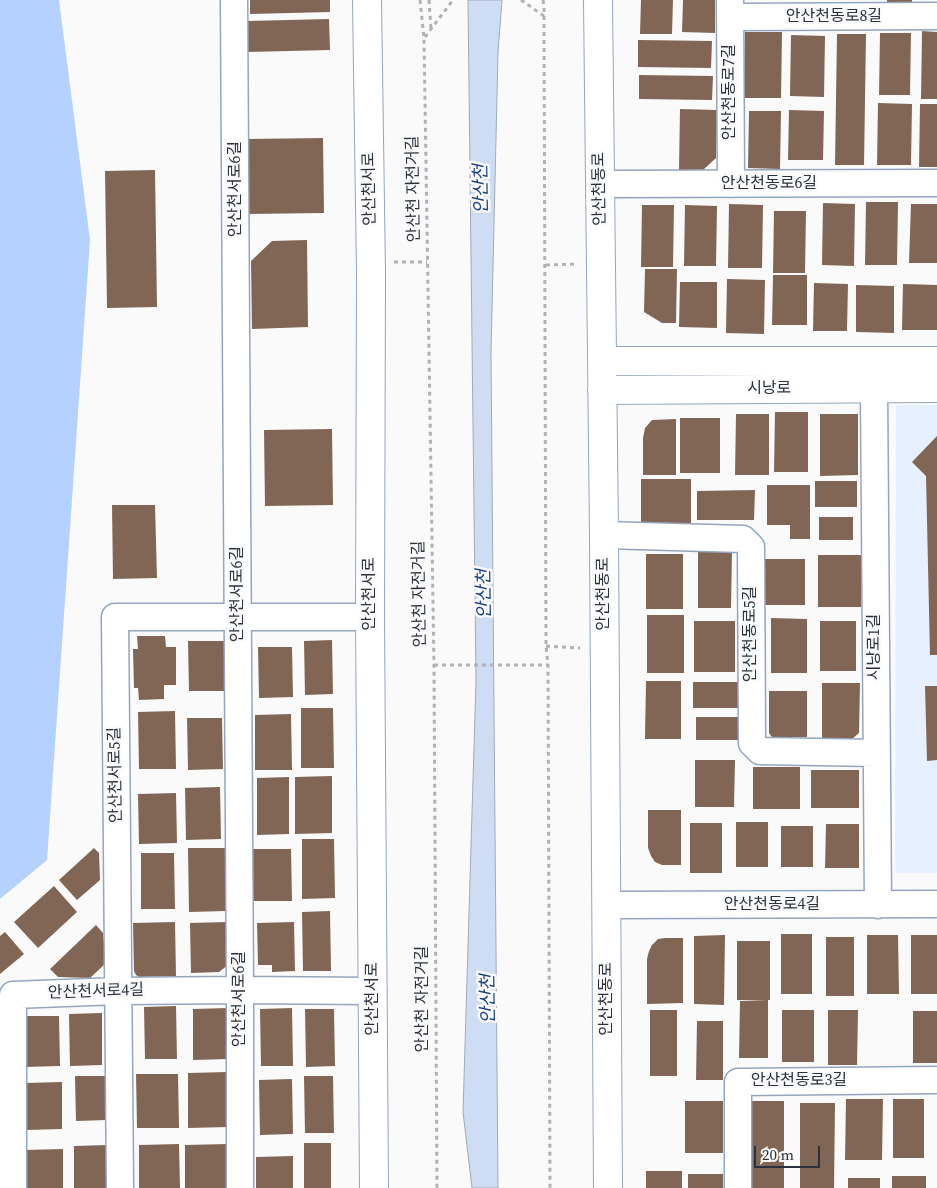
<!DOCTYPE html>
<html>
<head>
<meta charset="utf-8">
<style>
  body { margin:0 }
  #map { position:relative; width:937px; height:1188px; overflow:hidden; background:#fafafa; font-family:"Source Serif 4",serif }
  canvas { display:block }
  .scale { position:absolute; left:754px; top:1146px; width:66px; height:22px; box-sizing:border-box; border:2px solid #2b323d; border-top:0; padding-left:6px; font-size:15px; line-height:18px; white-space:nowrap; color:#2b323d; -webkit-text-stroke:4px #fafafa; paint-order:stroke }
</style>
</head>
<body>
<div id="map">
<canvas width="937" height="1188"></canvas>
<div class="scale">20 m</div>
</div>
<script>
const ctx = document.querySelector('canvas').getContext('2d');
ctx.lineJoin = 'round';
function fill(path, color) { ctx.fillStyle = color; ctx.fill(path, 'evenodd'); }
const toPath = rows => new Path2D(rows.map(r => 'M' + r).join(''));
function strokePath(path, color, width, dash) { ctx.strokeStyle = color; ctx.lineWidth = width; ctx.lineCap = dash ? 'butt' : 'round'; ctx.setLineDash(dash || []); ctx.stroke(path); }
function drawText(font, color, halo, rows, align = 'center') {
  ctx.font = font + ' "Source Serif 4","Noto Sans KR",serif'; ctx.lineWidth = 5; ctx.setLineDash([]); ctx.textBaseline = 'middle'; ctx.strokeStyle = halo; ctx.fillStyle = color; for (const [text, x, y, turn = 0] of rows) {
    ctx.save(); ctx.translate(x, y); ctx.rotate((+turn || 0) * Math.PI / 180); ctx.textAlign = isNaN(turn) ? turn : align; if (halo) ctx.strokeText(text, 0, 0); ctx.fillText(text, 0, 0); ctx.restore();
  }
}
fill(toPath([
  [896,405,937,405,937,873,895,873]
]), '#e7f0ff');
fill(toPath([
  [0,0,59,0,90,240,47,860,0,899]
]), '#b5d1fe');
const water = toPath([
  [468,0,502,0,498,52,491,352,498,1188,472,1188,463,1112,476,680,468,0]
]);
fill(water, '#cfddf4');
strokePath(water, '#9eaabd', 1);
fill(toPath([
  [250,0,330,0,330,12,250,14],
  [641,0,673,0,672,34,640,34],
  [683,0,715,0,715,33,682,32],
  [887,0,912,0,912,2,887,2],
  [329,19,330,50,248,52,247,21],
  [922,31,937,32,937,99,921,99],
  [745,32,782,32,781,98,744,98],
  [880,33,911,33,910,95,879,95],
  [837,34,866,34,864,165,835,165],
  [791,35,825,36,824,97,790,96],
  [638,40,712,41,711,68,638,67],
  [639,75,713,76,712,100,639,99],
  [878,103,912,104,911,165,877,165],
  [920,104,937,104,937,167,919,167],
  [680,109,717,110,716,158,703,170,679,170],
  [789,110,824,111,823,160,788,160],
  [749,111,781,111,780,169,748,168],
  [323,138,324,213,248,214,247,139],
  [155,170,157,307,107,308,105,171],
  [866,202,898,202,897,265,865,265],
  [823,203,855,204,854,266,822,265],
  [729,204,763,205,762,268,728,268],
  [911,204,937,204,937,263,909,263],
  [642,205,674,205,673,267,641,267],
  [685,205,717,206,716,266,684,266],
  [774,211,806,211,805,273,773,273],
  [307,240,308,327,252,329,251,261,272,241],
  [645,269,677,269,676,323,662,323,644,312],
  [773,275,807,275,807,325,772,325],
  [727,279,765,280,764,334,726,333],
  [680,282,717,282,717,328,679,327],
  [814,283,848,284,847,331,813,331],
  [903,284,937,285,937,330,902,330],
  [856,285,894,286,894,333,856,332],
  [775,412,808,412,808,472,774,472],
  [736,414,769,414,769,475,735,475],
  [820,414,858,414,858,475,820,476],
  [680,418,720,418,720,473,680,473],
  [676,419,676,475,643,475,643,438,645,428,652,420],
  [332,429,333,505,265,506,264,430],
  [937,436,937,655,930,655,926,476,912,462],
  [641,479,691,479,691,523,641,523],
  [815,481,857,481,857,507,815,507],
  [767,485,810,485,810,539,790,539,790,525,767,525],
  [755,490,754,520,697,520,697,491],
  [112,505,155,505,157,578,113,579],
  [819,517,853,517,853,540,819,540],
  [698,552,732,552,731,608,698,608],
  [646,554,683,554,683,609,646,609],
  [818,555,861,555,861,607,818,607],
  [763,559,805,559,805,605,763,605],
  [647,615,684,615,684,673,647,673],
  [771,618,807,619,807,673,771,673],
  [694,621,735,621,735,672,694,672],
  [820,621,856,621,856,671,820,671],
  [137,636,165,636,166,647,176,647,176,685,164,685,164,699,139,700,138,688,134,688,133,649,138,649],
  [332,640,333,694,305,695,304,641],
  [188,641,224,641,225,691,189,691],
  [258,647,292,647,293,697,259,698],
  [646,681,681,681,681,739,645,739],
  [693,682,738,682,738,708,693,708],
  [822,683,860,683,859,733,852,739,822,739],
  [925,686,937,686,937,760,927,761],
  [769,691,807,691,807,737,772,737,769,733],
  [301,708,333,708,334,768,301,768],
  [175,711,176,769,139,769,138,712],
  [291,714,292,770,255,770,255,715],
  [696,717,738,717,738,740,696,740],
  [187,718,222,718,223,769,188,770],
  [695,760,735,760,734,807,695,807],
  [753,767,800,767,800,809,753,809],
  [811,770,859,770,859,808,811,808],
  [332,776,332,833,295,834,295,777],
  [289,777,289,834,257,835,257,778],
  [220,787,221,839,186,840,185,788],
  [176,793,177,843,139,844,138,794],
  [648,810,681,810,681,865,662,865,655,862,651,856,648,848],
  [736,822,768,822,768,867,736,867],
  [690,823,722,823,722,873,690,873],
  [826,824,859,824,859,868,825,868],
  [781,826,813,826,813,867,781,867],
  [302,839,334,839,335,898,302,899],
  [94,848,99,853,100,880,77,900,59,880],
  [188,848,225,848,226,911,189,912],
  [252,849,291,849,292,901,253,901],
  [141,853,174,853,175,909,141,909],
  [54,886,77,912,38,948,14,922],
  [330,911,331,971,303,971,302,912],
  [175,922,176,976,139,977,136,975,134,971,133,923],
  [227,922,228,965,219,972,191,973,190,923],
  [294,922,295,971,272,972,272,965,258,965,257,923],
  [96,925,103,933,106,963,90,978,58,977,50,969],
  [5,932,24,954,0,974,0,936],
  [781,934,812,934,812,994,781,994],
  [725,935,724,1005,694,1004,694,936],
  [867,935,898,935,899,994,867,994],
  [911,935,937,935,937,994,911,994],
  [826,937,854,937,854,996,826,996],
  [665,938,683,938,683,1003,647,1004,647,959,649,951,652,945,658,939],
  [737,941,770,941,770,1000,737,1000],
  [768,1000,768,1058,739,1058,740,1001],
  [176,1006,177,1059,145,1059,144,1007],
  [228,1008,229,1059,193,1060,193,1009],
  [292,1008,293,1066,261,1066,260,1009],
  [305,1009,334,1009,335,1066,306,1067],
  [650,1010,677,1010,677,1076,650,1076],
  [782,1010,814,1010,814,1062,782,1062],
  [828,1010,858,1010,857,1065,828,1065],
  [913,1011,937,1011,937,1063,913,1063],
  [102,1013,102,1065,70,1066,69,1014],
  [23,1016,59,1016,60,1066,24,1067],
  [697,1021,723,1021,723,1080,696,1080],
  [228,1072,229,1127,188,1128,188,1073],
  [136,1074,178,1074,179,1128,137,1128],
  [75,1076,106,1076,107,1120,76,1121],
  [304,1076,333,1076,334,1133,305,1133],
  [292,1079,293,1134,260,1135,259,1080],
  [62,1082,62,1129,26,1130,26,1083],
  [846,1099,883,1099,882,1160,845,1160],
  [893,1099,924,1099,924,1158,893,1158],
  [685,1101,723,1101,723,1153,685,1153],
  [751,1101,784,1101,784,1188,751,1188],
  [800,1103,835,1103,834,1188,800,1188],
  [304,1143,331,1143,331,1188,304,1188],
  [179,1144,180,1188,139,1188,139,1145],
  [228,1144,229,1188,185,1188,185,1145],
  [107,1145,107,1188,74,1188,74,1146],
  [63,1149,63,1188,26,1188,25,1150],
  [293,1156,293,1188,256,1188,256,1157],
  [646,1171,682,1171,682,1188,646,1188],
  [688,1174,723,1174,723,1188,688,1188],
  [892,1176,926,1176,926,1188,892,1188],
  [848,1178,880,1178,880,1188,848,1188]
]), '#826655');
const street = toPath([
  [234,0,240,990,240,1188],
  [730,0,731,184],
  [730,17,937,16],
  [600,184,937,183],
  [874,389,878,905],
  [604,535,743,539,751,547,752,743,760,751,876,753],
  [607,905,937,904],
  [13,1188,13,995,118,991,240,990,373,991],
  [120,1188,115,617,370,617],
  [738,1188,738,1082,937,1080]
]);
const secondary = toPath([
  [367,0,371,273,370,617,374,1188],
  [598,0,604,535,608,1188],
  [602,361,937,361],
  [602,390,937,388]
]);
strokePath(street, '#94a5c0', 29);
strokePath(secondary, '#94a5c0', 30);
strokePath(toPath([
  [420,0,424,38,434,665,437,1188],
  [429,0,431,29],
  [521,0,544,16],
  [543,0,544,6,544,16,546,646,548,665,550,1188],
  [425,37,453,0],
  [394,262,427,262],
  [546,265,578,264],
  [546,646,580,648],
  [434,665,548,665]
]), '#afb2b6', 3, [4, 4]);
strokePath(street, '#fff', 26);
strokePath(secondary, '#fff', 28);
drawText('16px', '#2b323d', '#fafafa', [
  ["안산천동로8길",834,17],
  ["안산천동로7길",730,92,-90],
  ["안산천동로6길",769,184],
  ["안산천서로6길",236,189,-90],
  ["안산천서로",370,189,-91],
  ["안산천 자전거길",414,189,-91],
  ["안산천동로",600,189,-91],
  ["시낭로",769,389],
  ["안산천서로6길",238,594,-90],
  ["안산천서로",370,594,-90],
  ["안산천 자전거길",420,594,-91],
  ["안산천동로",604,594,-90],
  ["안산천동로5길",751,634,-90],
  ["시낭로1길",875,647,-90],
  ["안산천서로5길",116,775,-91],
  ["안산천동로4길",772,905],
  ["안산천서로4길",96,992,-2],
  ["안산천서로6길",240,999,-90],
  ["안산천서로",373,999,-90],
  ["안산천 자전거길",423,999,-90],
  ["안산천동로",607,999,-90],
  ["안산천동로3길",799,1081]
]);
drawText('italic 18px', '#1b4183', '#fafafa', [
  ["안산천",482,189,-91],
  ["안산천",485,594,-91],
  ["안산천",489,999,-91]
]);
</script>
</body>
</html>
